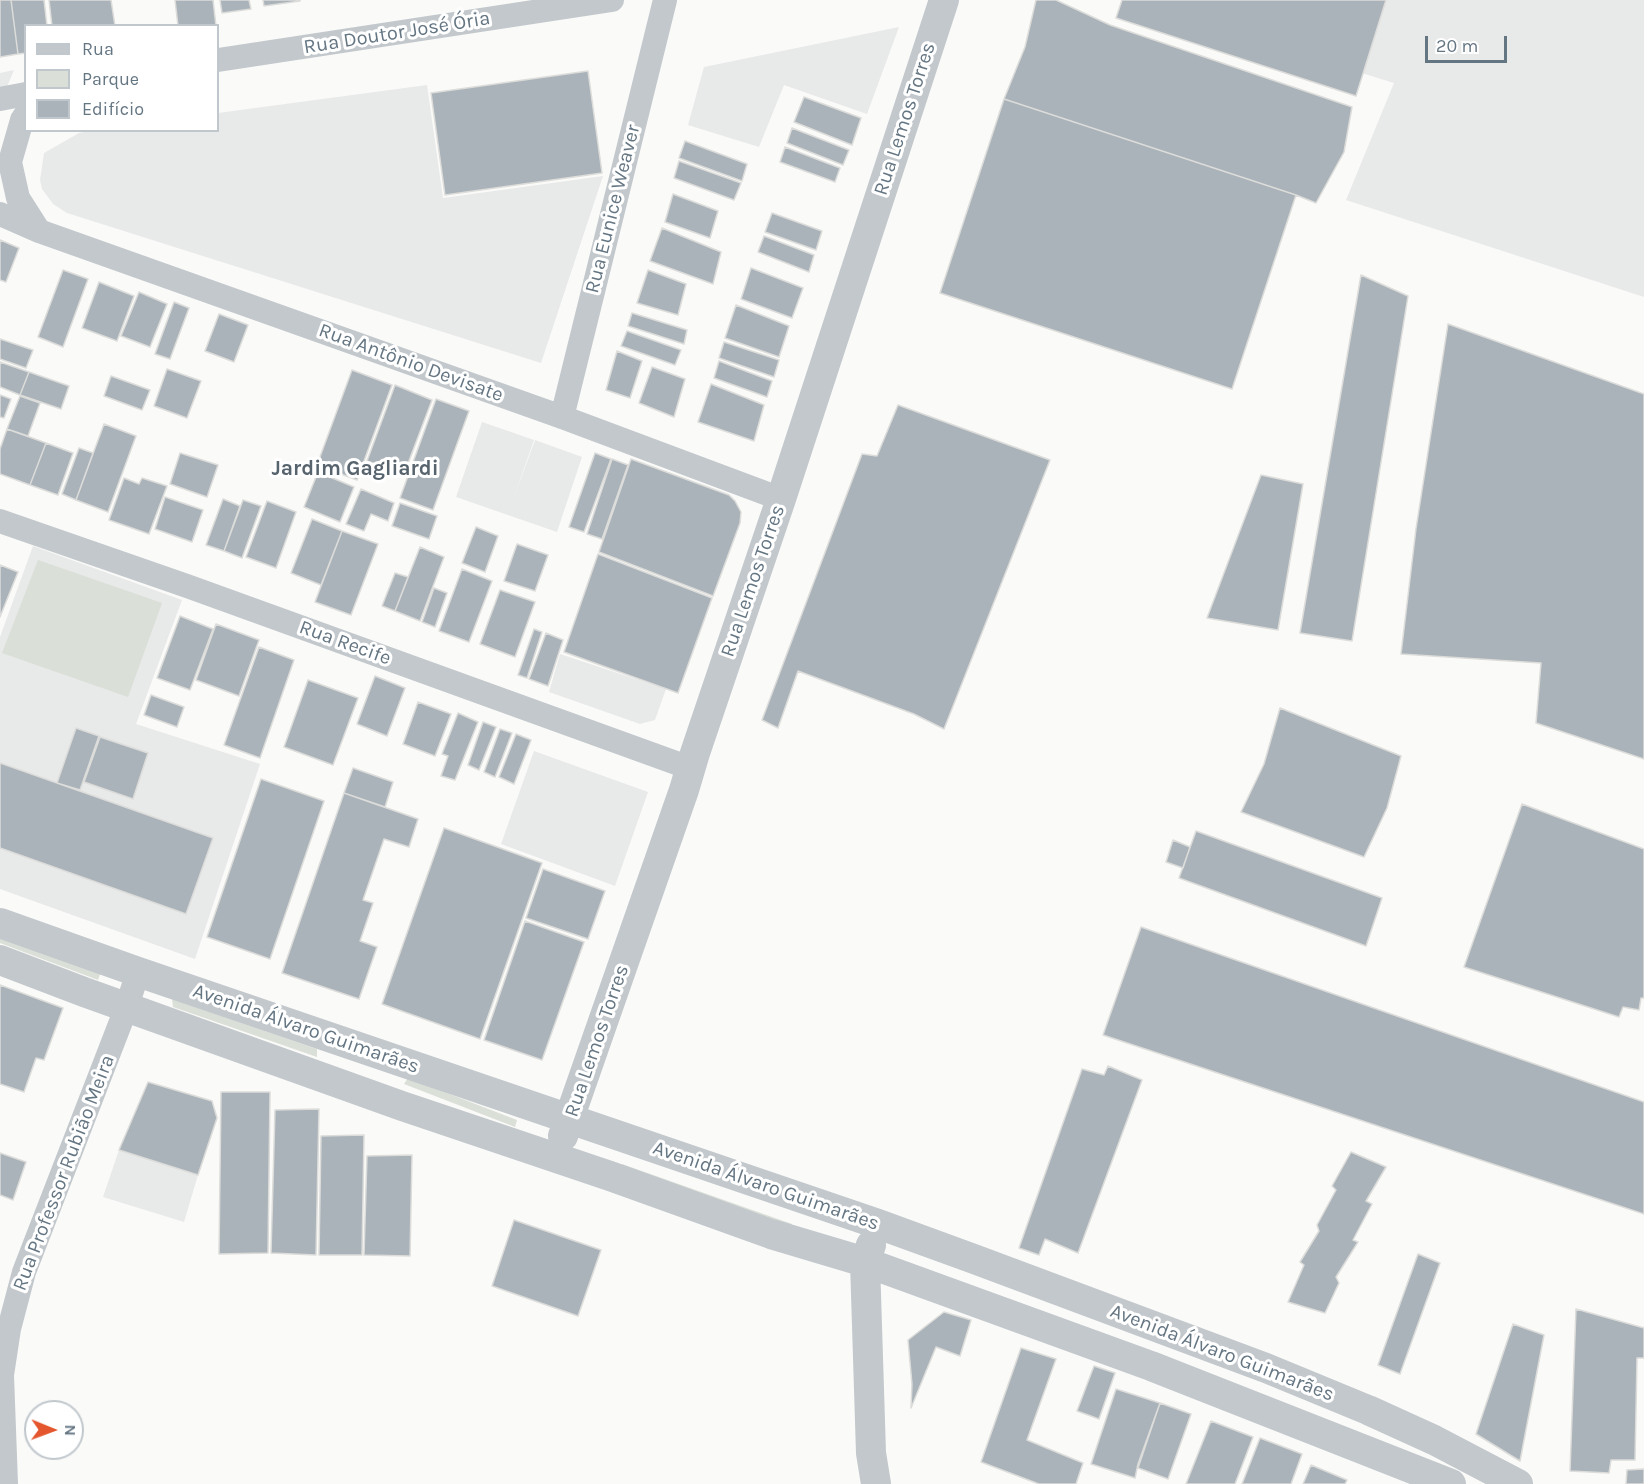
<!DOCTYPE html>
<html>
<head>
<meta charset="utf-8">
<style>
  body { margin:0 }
  #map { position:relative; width:1644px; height:1484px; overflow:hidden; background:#fafaf8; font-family:Karla,sans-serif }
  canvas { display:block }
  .legend { position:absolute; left:24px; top:24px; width:195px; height:108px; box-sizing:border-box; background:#fff; border:2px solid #c1c8cd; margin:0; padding:8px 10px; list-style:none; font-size:18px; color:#657683 }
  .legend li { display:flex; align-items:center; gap:12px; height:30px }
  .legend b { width:30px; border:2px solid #c1c8cd }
  .north { position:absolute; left:24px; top:1400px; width:60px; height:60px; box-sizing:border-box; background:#fff; border:2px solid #c1c8cd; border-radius:50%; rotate:91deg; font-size:16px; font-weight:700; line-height:24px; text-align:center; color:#657683 }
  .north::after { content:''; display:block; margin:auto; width:21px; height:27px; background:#e4572e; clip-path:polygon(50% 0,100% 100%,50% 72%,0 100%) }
  .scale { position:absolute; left:1425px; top:36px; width:82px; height:27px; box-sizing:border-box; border:3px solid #657683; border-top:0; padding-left:8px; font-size:18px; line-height:21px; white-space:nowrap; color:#657683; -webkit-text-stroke:4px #fff; paint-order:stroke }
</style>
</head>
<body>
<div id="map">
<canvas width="1644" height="1484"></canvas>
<ul class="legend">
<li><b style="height:8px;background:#c3c8cc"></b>Rua</li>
<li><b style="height:16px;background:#dadfd7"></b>Parque</li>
<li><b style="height:16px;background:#aab3b9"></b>Edifício</li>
</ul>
<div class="north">N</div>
<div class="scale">20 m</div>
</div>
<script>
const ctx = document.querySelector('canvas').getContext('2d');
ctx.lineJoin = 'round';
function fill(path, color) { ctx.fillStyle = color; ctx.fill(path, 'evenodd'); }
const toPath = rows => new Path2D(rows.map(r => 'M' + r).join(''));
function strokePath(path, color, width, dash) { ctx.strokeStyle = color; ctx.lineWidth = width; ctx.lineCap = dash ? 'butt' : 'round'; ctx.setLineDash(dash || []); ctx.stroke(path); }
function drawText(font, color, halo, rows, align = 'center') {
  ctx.font = font + ' Karla,sans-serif'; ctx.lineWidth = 6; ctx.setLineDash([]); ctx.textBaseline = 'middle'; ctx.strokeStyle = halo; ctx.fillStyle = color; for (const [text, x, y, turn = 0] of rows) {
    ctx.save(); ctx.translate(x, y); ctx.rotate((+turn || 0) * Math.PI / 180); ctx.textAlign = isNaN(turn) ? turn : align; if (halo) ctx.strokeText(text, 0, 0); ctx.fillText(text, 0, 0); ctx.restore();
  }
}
fill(toPath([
  [1125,0,1644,0,1644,297,1346,200,1394,83],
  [899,27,867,114,784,85,759,147,688,125,704,67],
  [14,70,0,104,0,73],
  [427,85,443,198,603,176,541,363,67,213,53,204,42,189,40,180,44,153,79,133,92,130,218,130,218,113],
  [482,422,534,440,513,500,535,440,582,457,557,532,456,497],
  [33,546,182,600,136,724,260,764,195,959,0,889,0,637],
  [560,654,666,689,655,720,640,724,549,692],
  [534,751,648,792,615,886,501,844],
  [119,1150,198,1175,184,1222,103,1197]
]), '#e8e9e9');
fill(toPath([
  [38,560,162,603,128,697,2,653],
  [0,929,103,966,98,980,0,943],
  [172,999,317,1049,317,1057,173,1007],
  [408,1078,517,1120,515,1127,404,1084],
  [622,1164,792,1224,793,1230,621,1168]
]), '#dadfd7');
const building = toPath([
  [0,0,11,0,18,54,0,57,0,0],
  [11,0,44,0,47,26,26,26,26,53,18,54,11,0],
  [49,0,111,0,115,26,52,26,49,0],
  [175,0,213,0,216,26,178,26,175,0],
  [220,0,249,0,251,9,222,13,220,0],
  [263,0,300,0,300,1,264,6,263,0],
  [1036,0,1056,0,1110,25,1352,107,1344,152,1316,203,1296,195,1004,99,1025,47,1036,0],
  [1122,0,1386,0,1356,96,1116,18,1122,0],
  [588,71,602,173,445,195,431,93,588,71],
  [804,97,861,118,852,145,794,122,804,97],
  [1004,99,1296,195,1232,389,940,293,1004,99],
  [792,128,849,150,843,165,787,143,792,128],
  [685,141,747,164,742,181,679,158,685,141],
  [785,147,840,168,835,182,780,162,785,147],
  [679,161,741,183,734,200,674,178,679,161],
  [673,194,718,211,710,238,665,222,673,194],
  [772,213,822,231,816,250,765,232,772,213],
  [662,228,721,252,713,284,650,261,662,228],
  [764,236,814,255,809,272,758,252,764,236],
  [0,240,19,248,6,282,0,280,0,240],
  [751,268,803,288,792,318,741,299,751,268],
  [63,270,88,279,63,347,38,337,63,270],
  [648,270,686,284,678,315,637,303,648,270],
  [1361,275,1408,296,1352,641,1300,633,1361,275],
  [99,282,134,296,117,341,82,328,99,282],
  [139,292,167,304,150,347,121,336,139,292],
  [174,302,189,308,170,359,155,354,174,302],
  [736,305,789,326,779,357,725,338,736,305],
  [632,313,687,330,684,344,628,326,632,313],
  [219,314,248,325,234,362,205,351,219,314],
  [1448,324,1644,394,1644,759,1536,723,1541,663,1401,654,1416,529,1448,324],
  [627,331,681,350,675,365,621,346,627,331],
  [0,339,33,350,26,368,0,359,0,339],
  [724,342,779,360,774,377,719,358,724,342],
  [617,351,642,361,630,398,606,390,617,351],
  [719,361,772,381,767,397,714,378,719,361],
  [0,362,29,372,20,395,0,387,0,362],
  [652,367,685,379,674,417,639,403,652,367],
  [167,369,201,381,187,418,154,406,167,369],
  [352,370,392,385,357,480,317,465,352,370],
  [29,372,69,386,61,409,20,395,29,372],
  [111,376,150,390,142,410,104,396,111,376],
  [711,384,764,405,754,441,698,422,711,384],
  [395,385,432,400,404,474,367,461,395,385],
  [0,395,11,399,4,418,0,417,0,395],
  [20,396,40,403,28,436,7,429,20,396],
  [436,399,469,411,433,510,400,498,436,399],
  [898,405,1050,460,944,729,914,714,798,671,778,728,762,720,862,454,877,456,898,405],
  [104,424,136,436,108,512,76,500,104,424],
  [7,429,46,443,30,485,0,474,0,449,7,429],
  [46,443,73,453,58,495,30,485,46,443],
  [79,448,93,453,76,500,62,494,79,448],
  [180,453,218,465,207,497,170,484,180,453],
  [595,453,611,459,584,532,569,527,595,453],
  [612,459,628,465,602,539,587,534,612,459],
  [631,459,729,495,735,501,741,512,740,523,713,596,599,552,631,459],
  [318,472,354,487,340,522,304,507,318,472],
  [1261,475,1303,484,1278,630,1207,618,1261,475],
  [124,478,139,484,142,478,167,486,149,534,109,520,124,478],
  [361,489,394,503,388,521,371,514,364,531,346,524,361,489],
  [165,497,203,510,192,542,155,529,165,497],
  [223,499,240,506,224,551,206,545,223,499],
  [243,500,261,506,242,558,224,551,243,500],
  [267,501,296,512,276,568,246,557,267,501],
  [400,503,437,516,429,539,392,526,400,503],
  [312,519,342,531,321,585,291,573,312,519],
  [476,527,498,536,485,572,462,563,476,527],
  [342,531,378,544,351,615,315,602,342,531],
  [517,544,548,555,535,591,504,581,517,544],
  [420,547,444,557,420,621,395,611,420,547],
  [598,554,712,598,678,693,564,652,598,554],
  [0,565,18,572,0,617,0,565],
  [462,569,492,581,469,642,439,631,462,569],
  [395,573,408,577,395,611,382,606,395,573],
  [434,588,447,593,435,627,422,622,434,588],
  [500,590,535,602,515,657,480,644,500,590],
  [180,616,213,629,190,690,157,678,180,616],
  [216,624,259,640,239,696,196,680,216,624],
  [534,629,542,632,527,678,518,675,534,629],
  [546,633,563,640,548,686,529,679,546,633],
  [259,647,294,660,260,758,224,745,259,647],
  [375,676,405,688,387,736,357,724,375,676],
  [308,680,358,698,333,765,284,747,308,680],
  [151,695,184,707,177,727,144,715,151,695],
  [418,702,451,714,435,756,403,744,418,702],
  [1280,708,1401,756,1387,808,1364,857,1241,812,1264,764,1280,708],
  [458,713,478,722,455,780,441,776,448,756,442,754,458,713],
  [483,722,496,727,479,770,468,765,483,722],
  [76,728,99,736,80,790,57,783,76,728],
  [500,729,512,733,495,777,484,772,500,729],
  [516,734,531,740,514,784,499,777,516,734],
  [100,737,148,753,133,799,84,782,100,737],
  [0,763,213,838,186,914,0,848,0,763],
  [353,768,393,782,385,807,344,793,353,768],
  [261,779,324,801,270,959,207,937,261,779],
  [344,793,418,819,409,847,384,839,363,900,373,903,360,941,377,947,359,999,282,973,344,793],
  [1522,804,1644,849,1644,998,1641,998,1639,1010,1623,1007,1619,1017,1464,967,1522,804],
  [444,828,542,863,480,1039,382,1004,444,828],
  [1196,831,1382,898,1366,946,1179,878,1196,831],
  [1173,840,1190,847,1183,868,1166,862,1173,840],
  [543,869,605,891,588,939,526,918,543,869],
  [525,921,584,942,542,1060,484,1040,525,921],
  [1141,927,1644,1102,1644,1214,1103,1035,1141,927],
  [0,985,63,1008,44,1060,36,1058,24,1092,0,1084,0,985],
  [1108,1066,1142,1080,1078,1253,1045,1239,1039,1255,1019,1248,1082,1069,1104,1075,1108,1066],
  [148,1082,212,1101,217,1118,198,1175,119,1150,148,1082],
  [221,1092,270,1092,268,1253,219,1254,221,1092],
  [319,1109,316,1255,271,1253,275,1110,319,1109],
  [364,1135,362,1255,319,1255,321,1136,364,1135],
  [1351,1152,1386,1167,1366,1201,1372,1204,1353,1240,1358,1242,1336,1277,1339,1283,1325,1313,1288,1302,1304,1265,1300,1262,1319,1231,1317,1225,1336,1190,1332,1186,1351,1152],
  [0,1153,26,1162,13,1200,0,1195,0,1153],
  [412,1155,410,1256,364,1255,367,1156,412,1155],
  [514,1220,601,1250,578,1316,492,1286,514,1220],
  [1418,1254,1440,1263,1400,1374,1378,1365,1418,1254],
  [1576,1309,1644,1328,1644,1358,1637,1358,1635,1460,1611,1460,1609,1473,1570,1471,1576,1309],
  [944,1312,971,1320,960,1356,936,1347,911,1408,912,1384,908,1340,944,1312],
  [1513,1324,1544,1335,1520,1461,1476,1434,1513,1324],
  [1021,1348,1056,1359,1027,1440,1083,1463,1076,1484,1039,1484,981,1462,1021,1348],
  [1094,1366,1115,1373,1099,1419,1077,1411,1094,1366],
  [1116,1389,1160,1403,1138,1464,1135,1478,1091,1464,1116,1389],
  [1160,1403,1191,1414,1168,1479,1138,1468,1160,1403],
  [1211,1421,1253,1437,1235,1484,1186,1484,1211,1421],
  [1260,1438,1302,1454,1291,1484,1242,1484,1260,1438],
  [1311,1465,1347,1480,1345,1484,1303,1484,1311,1465],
  [1644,1469,1644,1484,1626,1484,1627,1470,1644,1469]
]);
fill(building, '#aab3b9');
strokePath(building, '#dcdcda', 1.5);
strokePath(toPath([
  [218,60,612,0],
  [0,99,26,94],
  [26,114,22,120,10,162,18,198,39,231],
  [0,214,39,231,562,417,781,499],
  [562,417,665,0],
  [0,521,187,586,690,768],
  [6,1484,2,1375,9,1329,24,1272,127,1006,138,972]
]), '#c3c8cc', 24);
strokePath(toPath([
  [0,923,138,972,878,1224,974,1259,1266,1368,1368,1410,1434,1440,1518,1484],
  [0,960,84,992,402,1106,610,1176,771,1234,865,1262,1151,1366,1451,1484],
  [563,1136,684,790,695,753,781,499,944,0],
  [871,1245,865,1262,871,1453,876,1484]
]), '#c3c8cc', 30);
drawText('20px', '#657683', '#fff', [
  ["Rua Doutor José Ória",397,33,-9],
  ["Rua Lemos Torres",905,119,-72],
  ["Rua Eunice Weaver",613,209,-76],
  ["Rua Antônio Devisate",411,363,20],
  ["Rua Lemos Torres",753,581,-71],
  ["Rua Recife",345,643,20],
  ["Avenida Álvaro Guimarães",306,1029,19],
  ["Rua Lemos Torres",597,1041,-71],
  ["Rua Professor Rubião Meira",64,1173,-69],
  ["Avenida Álvaro Guimarães",766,1186,19],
  ["Avenida Álvaro Guimarães",1222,1353,21]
]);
drawText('bold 21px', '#57646e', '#fff', [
  ["Jardim Gagliardi",355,469]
]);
</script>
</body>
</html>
